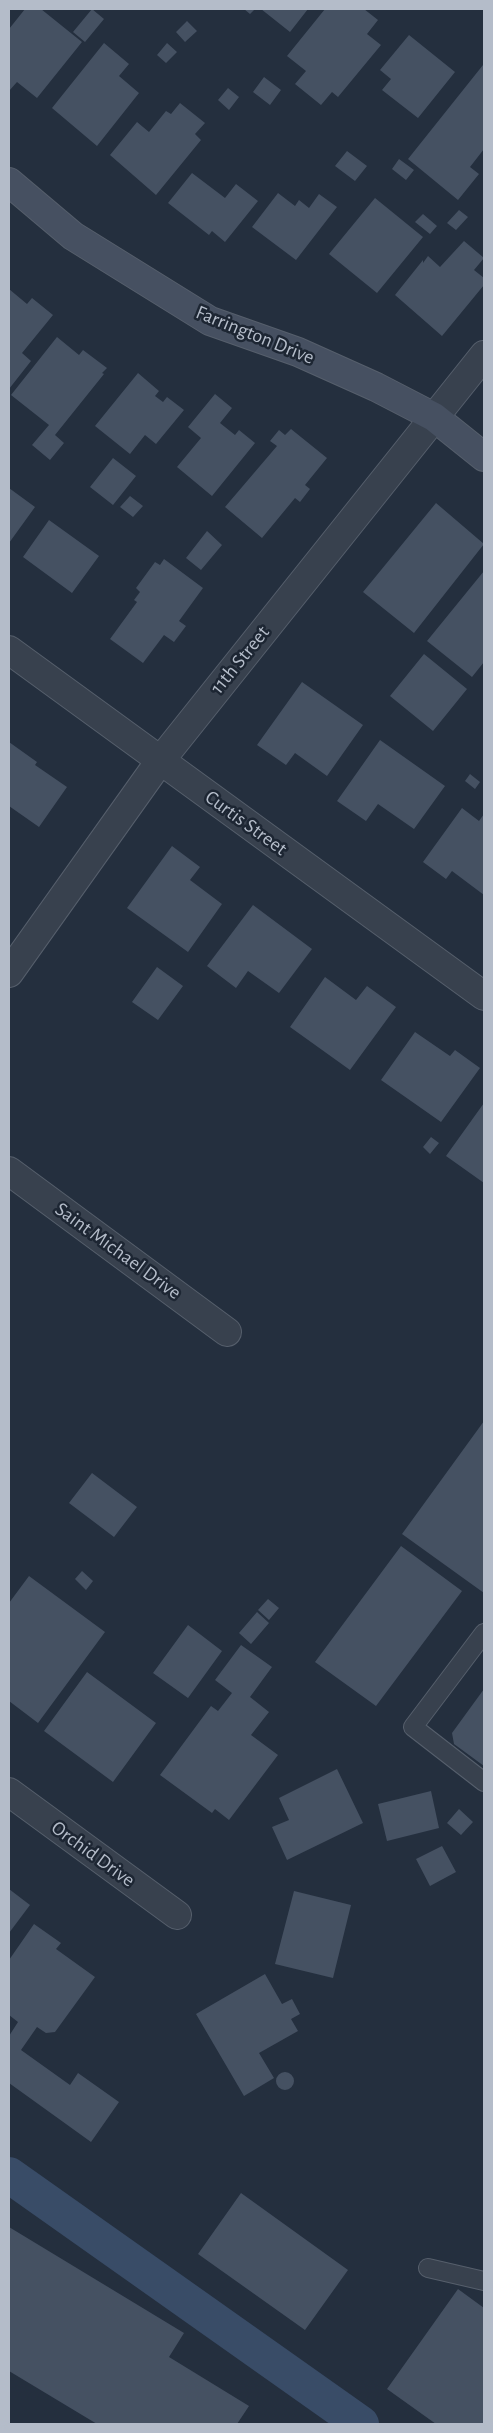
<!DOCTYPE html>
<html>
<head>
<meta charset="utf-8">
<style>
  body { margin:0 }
  #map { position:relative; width:493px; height:2433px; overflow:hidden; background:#242f3e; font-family:"Alegreya Sans",sans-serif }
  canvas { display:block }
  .frame { position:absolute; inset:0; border:10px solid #b4bcc9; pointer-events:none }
</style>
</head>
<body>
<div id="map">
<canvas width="493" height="2433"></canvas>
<div class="frame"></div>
</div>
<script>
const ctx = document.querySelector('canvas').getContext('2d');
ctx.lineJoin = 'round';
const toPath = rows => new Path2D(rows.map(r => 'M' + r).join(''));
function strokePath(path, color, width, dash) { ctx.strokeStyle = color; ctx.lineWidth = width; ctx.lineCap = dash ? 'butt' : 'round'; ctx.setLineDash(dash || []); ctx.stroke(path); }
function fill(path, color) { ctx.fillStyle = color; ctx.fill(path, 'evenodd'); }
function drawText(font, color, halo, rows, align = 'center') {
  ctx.font = font + ' "Alegreya Sans",sans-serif'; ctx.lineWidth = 5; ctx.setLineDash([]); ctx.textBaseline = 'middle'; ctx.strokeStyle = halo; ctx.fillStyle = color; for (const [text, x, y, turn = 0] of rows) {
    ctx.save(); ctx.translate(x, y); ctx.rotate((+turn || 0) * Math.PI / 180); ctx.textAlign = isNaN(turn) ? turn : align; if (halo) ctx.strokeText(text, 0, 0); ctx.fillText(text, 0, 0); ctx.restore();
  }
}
strokePath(toPath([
  [9,2175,361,2424]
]), '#394c67', 36);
fill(toPath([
  [25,9,41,9,82,42,37,98,17,82,9,91,9,29],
  [92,9,104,19,85,42,73,32],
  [244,9,255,9,250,14],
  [261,9,308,9,290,32],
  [325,9,364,9,378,20,367,34,381,45,338,97,332,92,321,105,295,84,306,71,287,56],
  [187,21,197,31,185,42,176,32],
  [409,35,455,72,418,118,382,90,391,79,380,70],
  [104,43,129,64,119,76,139,93,97,146,52,108],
  [167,43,177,52,166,63,157,55],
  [483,65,484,149,470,167,479,174,458,200,408,159],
  [264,77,281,90,270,105,253,92],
  [228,88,239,97,229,110,218,100],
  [180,103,205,123,195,134,201,140,156,195,110,155,137,122,149,132,166,111,171,114],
  [347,151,367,166,355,181,335,166],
  [399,159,414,170,406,180,392,169],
  [192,173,225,198,236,184,258,201,225,242,212,231,209,235,168,203],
  [278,193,295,206,299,200,309,208,319,194,337,207,296,260,252,227],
  [375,198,423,237,377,293,329,254],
  [459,210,468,217,456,230,447,223],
  [423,214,437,226,430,234,415,222],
  [464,241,484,258,474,270,484,278,484,285,442,336,395,295,423,260,423,263,428,256,440,267],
  [9,289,27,304,32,298,53,315,22,353,31,361,9,389],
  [57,337,79,355,83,350,107,368,102,373,104,374,55,435,64,443,50,460,32,445,49,425,11,395],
  [138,373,159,391,155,396,163,402,167,397,184,410,156,444,145,435,130,454,95,426],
  [215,394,232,408,220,423,235,435,239,430,255,443,212,496,177,467,201,438,188,427],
  [291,429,327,458,305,485,310,489,300,502,295,498,262,538,225,507,277,446,270,441,279,430,285,435],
  [113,458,136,476,113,505,90,487],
  [9,488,35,507,9,543],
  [130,496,143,506,133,517,120,507],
  [436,503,484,544,414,633,363,592],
  [49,520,99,556,72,593,23,557],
  [207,531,222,545,201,570,186,558],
  [164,559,203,588,179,621,186,626,174,642,164,635,143,663,110,639,137,602,134,600,140,592,136,588,155,562,160,565],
  [484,571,484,662,472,677,427,641],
  [424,654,467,689,433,731,390,696],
  [302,682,363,725,327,776,295,753,286,765,257,745],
  [380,740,445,786,414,829,378,804,366,821,337,801],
  [9,742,37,762,35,765,67,787,39,827,9,806],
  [470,774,480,782,475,789,465,781],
  [462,808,479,821,484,814,484,895,452,871,446,879,423,862],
  [172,846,200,867,190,880,222,904,188,952,127,908],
  [253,905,312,949,279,993,248,971,236,988,207,966],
  [157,967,183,986,158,1020,132,1002],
  [325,977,356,1000,367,986,396,1007,350,1070,290,1027],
  [415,1032,450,1056,455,1050,480,1068,441,1122,381,1080],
  [484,1103,484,1183,446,1156],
  [431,1137,439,1143,430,1154,423,1147],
  [484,1421,484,1593,402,1534],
  [92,1473,137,1507,114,1537,69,1503],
  [401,1546,462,1591,376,1706,315,1662],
  [82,1571,93,1581,86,1590,75,1579],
  [29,1576,105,1632,38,1723,9,1701,9,1603],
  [268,1599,279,1608,269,1620,258,1610],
  [257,1612,269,1623,251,1644,239,1633],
  [188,1625,222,1651,188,1698,153,1673],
  [241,1645,272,1667,250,1697,269,1712,251,1735,278,1755,229,1820,215,1809,212,1813,160,1775,211,1706,218,1711,232,1693,215,1680],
  [87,1672,156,1723,113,1782,44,1731],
  [484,1689,484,1766,454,1744,452,1733],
  [337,1769,363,1823,287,1860,272,1827,289,1820,279,1798],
  [431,1791,439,1828,387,1841,378,1804],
  [459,1809,473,1822,461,1835,447,1823],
  [442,1846,456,1872,430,1886,416,1859],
  [9,1889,30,1905,9,1933],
  [294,1891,351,1905,333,1978,275,1964],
  [34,1924,61,1943,56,1949,95,1977,55,2032,46,2033,37,2027,21,2050,70,2085,78,2073,119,2102,91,2142,9,2083,9,2036,18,2022,9,2015,9,1960],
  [265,1974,282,2004,292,1999,300,2014,291,2019,298,2031,259,2053,274,2078,244,2096,196,2014],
  '276 2081a9 9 0 1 1 18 0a9 9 0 1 1-18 0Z',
  [241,2193,348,2270,305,2330,198,2254],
  [9,2227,184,2333,169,2357,249,2406,237,2424,97,2424,9,2371],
  [458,2289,484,2308,484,2424,436,2424,387,2389]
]), '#455162');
const lane = toPath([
  [484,1633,413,1727,484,1782],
  [428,2268,484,2281]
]);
const street = toPath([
  [9,650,484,996],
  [9,973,160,761,484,355],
  [9,1171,227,1332],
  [9,1792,177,1915]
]);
const secondary = toPath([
  [9,182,73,236,210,321,298,352,376,387,434,417,484,457]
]);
strokePath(lane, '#565f6c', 20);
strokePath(street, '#565f6c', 30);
strokePath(secondary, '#565f6c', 30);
strokePath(lane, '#38414e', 18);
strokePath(street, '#38414e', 28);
strokePath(secondary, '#465061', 28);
drawText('20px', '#b4bcc9', '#1d2633', [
  ["Farrington Drive",255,335,22],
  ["11th Street",240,660,-51],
  ["Curtis Street",246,823,36],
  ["Saint Michael Drive",118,1251,36],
  ["Orchid Drive",93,1854,36]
]);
</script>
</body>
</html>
